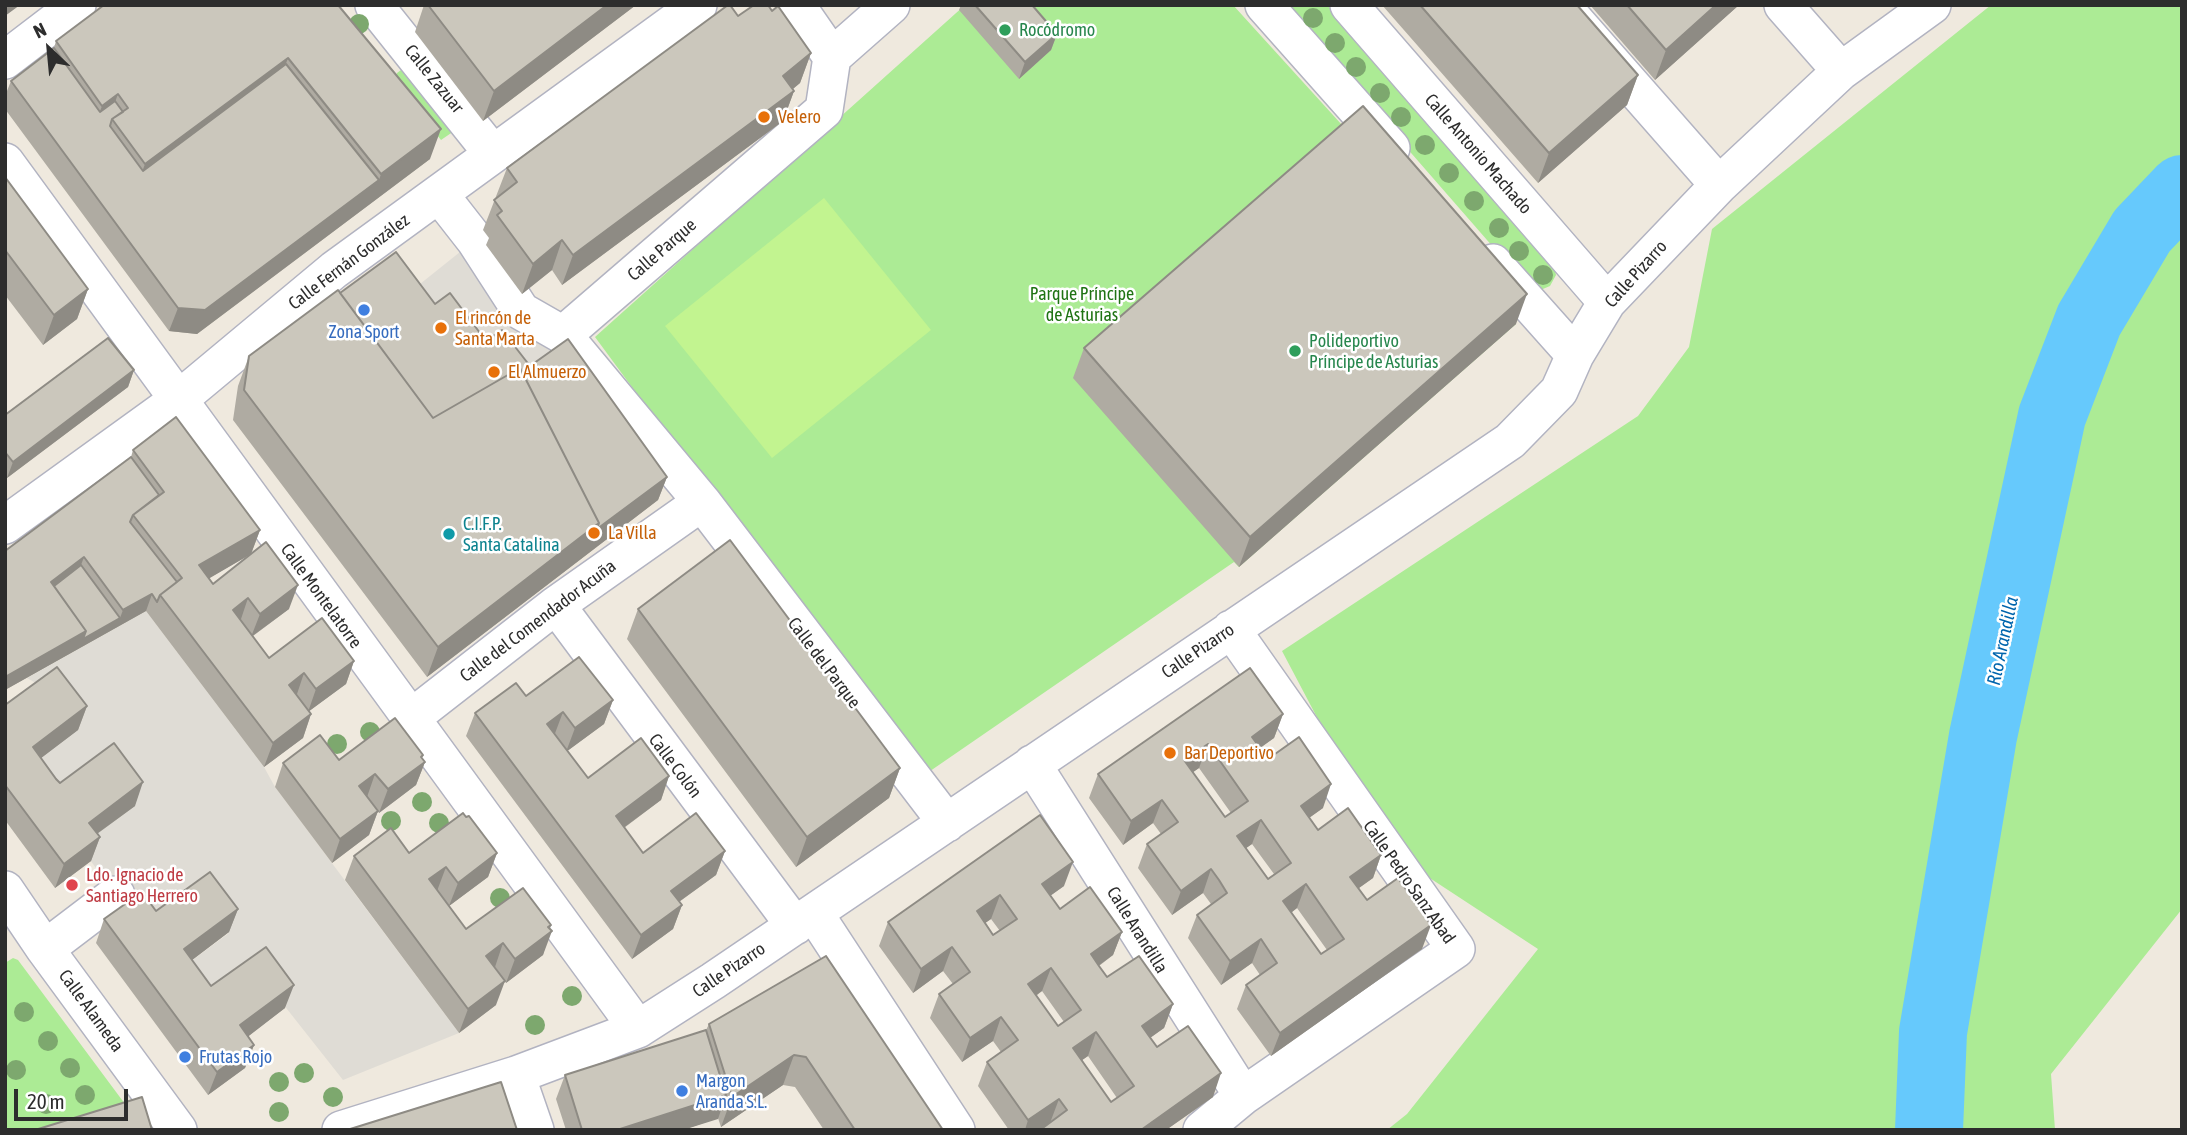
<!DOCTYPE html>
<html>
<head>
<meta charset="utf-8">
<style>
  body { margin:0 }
  #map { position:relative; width:2187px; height:1135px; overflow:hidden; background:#efe9de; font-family:"Asap Condensed",sans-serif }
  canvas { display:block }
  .frame { position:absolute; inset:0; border:7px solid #2d2d2d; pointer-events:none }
  .north { position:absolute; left:14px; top:14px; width:70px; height:70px; -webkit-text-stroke:5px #fff; paint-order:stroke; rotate:334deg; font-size:19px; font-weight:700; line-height:28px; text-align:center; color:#2d2d2d }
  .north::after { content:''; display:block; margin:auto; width:24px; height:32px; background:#2d2d2d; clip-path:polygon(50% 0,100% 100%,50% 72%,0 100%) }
  .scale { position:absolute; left:14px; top:1089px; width:114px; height:32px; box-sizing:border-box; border:4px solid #2d2d2d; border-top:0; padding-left:9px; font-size:21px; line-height:24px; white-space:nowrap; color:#2d2d2d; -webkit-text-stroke:5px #fff; paint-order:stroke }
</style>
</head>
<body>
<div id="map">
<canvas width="2187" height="1135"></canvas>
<div class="frame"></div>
<div class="north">N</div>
<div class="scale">20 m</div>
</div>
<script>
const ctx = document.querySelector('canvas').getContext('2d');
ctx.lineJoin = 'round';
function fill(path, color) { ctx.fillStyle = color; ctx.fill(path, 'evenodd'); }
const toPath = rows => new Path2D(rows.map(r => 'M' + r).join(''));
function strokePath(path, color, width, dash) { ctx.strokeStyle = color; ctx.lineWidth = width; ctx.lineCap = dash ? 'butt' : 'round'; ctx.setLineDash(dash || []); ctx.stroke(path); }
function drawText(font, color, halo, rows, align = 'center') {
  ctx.font = font + ' "Asap Condensed",sans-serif'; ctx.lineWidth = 5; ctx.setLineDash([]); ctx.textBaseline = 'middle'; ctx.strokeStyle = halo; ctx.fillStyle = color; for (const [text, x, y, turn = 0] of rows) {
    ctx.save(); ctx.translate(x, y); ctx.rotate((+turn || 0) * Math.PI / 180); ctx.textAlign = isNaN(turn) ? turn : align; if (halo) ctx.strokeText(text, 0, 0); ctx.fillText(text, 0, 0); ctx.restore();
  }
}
fill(toPath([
  [965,5,1233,5,1352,136,1516,324,1239,567,1234,562,920,778,595,337],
  [1282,5,1327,5,1553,263,1556,275,1550,286,1538,291,1528,287],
  [1991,5,2182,5,2182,909,2051,1074,2055,1130,1387,1130,1407,1114,1538,949,1387,850,1282,651,1638,416,1689,347,1712,229],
  [405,67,460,127,441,140,396,84,395,77,397,73],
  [13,958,18,960,125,1104,43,1130,5,1130,5,963]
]), '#aceb95');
fill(toPath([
  [824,198,931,330,772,458,665,326]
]), '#c2f490');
fill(toPath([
  [475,240,563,335,559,363,521,389,442,316,420,284],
  [146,611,264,767,275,787,459,1033,343,1080,257,971,219,999,175,973,229,933,147,935,116,895,24,771,48,690,27,678]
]), '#dfdcd5');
strokePath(toPath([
  [1929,1130,1933,1032,1983,736,2052,416,2089,320,2142,231,2182,189]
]), '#66c9fc', 68);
const minor = toPath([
  [374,5,493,154],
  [796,5,832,57],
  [891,5,832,57,824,110,563,335,702,502,947,823],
  [1264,5,1391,148],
  [1349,5,1607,302],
  [1561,5,1719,185],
  [1783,5,1841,71],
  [5,60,77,5],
  [5,162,638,1029],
  [439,194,475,240,521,311,563,335],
  [1493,263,1575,355],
  [5,525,178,400,334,270,698,5],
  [556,605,795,926],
  [411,718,556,605,702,502],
  [1032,764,1243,1096],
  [5,890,45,949,178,1130],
  [814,913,956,1130],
  [45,949,116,895],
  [516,1075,535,1130],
  [341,1130,516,1075,638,1029,713,981,1510,441,1559,391,1575,355,1607,302,1719,185,1841,71,1932,5],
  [1202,1130,1243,1096,1456,949,1231,629]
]);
strokePath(minor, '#b2b3c1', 40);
strokePath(minor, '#fff', 37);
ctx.fillStyle = '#7da86e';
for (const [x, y] of [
  [1313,18],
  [359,24],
  [1335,43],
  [1356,67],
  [1380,93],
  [1401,117],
  [1425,145],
  [1449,173],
  [1474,201],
  [1499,228],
  [1519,251],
  [1543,275],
  [370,732],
  [337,744],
  [422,802],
  [391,821],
  [439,823],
  [500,898],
  [572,996],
  [24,1012],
  [535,1025],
  [48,1041],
  [70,1068],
  [16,1070],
  [304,1073],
  [279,1082],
  [85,1095],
  [333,1097],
  [46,1104],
  [279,1112]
]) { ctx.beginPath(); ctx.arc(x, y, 10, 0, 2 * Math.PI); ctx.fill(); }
fill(toPath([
  [338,5,430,159,197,334,169,331,5,109,5,96,11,81,54,48,56,41],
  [424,5,636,5,483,121,415,32],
  [961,5,1032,5,1057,34,1051,50,1019,79,959,10],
  [1382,5,1577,5,1638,75,1627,105,1538,183],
  [1590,5,1739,5,1655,80],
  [772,11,811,53,800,83,793,89,794,91,783,121,562,285,552,270,522,294,486,245,489,238,483,230,507,168,738,16],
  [5,177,88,289,77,319,43,345,5,295],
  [340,293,435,304,486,341,530,366,667,477,658,500,427,677,233,420,238,386,249,356],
  [1516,324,1239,567,1073,378,1084,348],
  [134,370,128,387,7,478,5,476,5,415],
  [133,450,260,530,251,554,209,578,213,584,289,609,253,636,269,658,354,661,346,684,309,711,311,714,303,738,264,767,146,611,5,690,5,551,131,457],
  [638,609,900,768,889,798,796,867,627,639],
  [526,696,613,700,604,724,567,751,588,778,669,776,661,800,624,828,643,853,725,851,716,875,679,902,682,905,673,929,632,959,466,736,475,713],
  [5,705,87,706,78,730,41,758,60,783,135,806,97,834,100,837,91,861,55,888,5,820],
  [1283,714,1274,738,1260,748,1268,759,1323,808,1309,818,1318,830,1381,855,1373,878,1359,888,1367,900,1422,949,1271,1056,1237,1009,1246,985,1260,975,1252,963,1221,985,1188,938,1197,915,1211,904,1203,893,1172,915,1138,868,1147,844,1161,834,1153,823,1123,845,1089,798,1098,774],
  [1199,768,1231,813,1225,817,1193,772],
  [1252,844,1274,874,1268,879,1246,848],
  [1297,908,1327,950,1321,954,1291,913],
  [422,758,425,762,416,785,379,813,373,805,378,811,369,835,332,863,275,787,283,763,339,760],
  [1040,815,1064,886,1050,896,1060,909,1122,932,1113,955,1099,966,1107,977,1173,1004,1164,1028,1150,1038,1157,1047,1213,1097,1166,1130,1009,1130,978,1086,987,1062,1001,1052,993,1041,962,1062,930,1018,939,994,953,984,943,971,913,993,879,946,888,922],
  [991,919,1000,931,993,935,985,923],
  [1042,991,1064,1022,1058,1026,1036,996],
  [1088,1056,1117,1098,1111,1102,1082,1060],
  [409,853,497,853,488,877,449,906,466,929,551,925,543,955,506,983,495,967,496,1005,459,1033,345,880,354,856],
  [238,909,229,932,192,960,211,986,285,1008,248,1036,254,1045,245,1068,208,1095,96,943,104,919,156,911],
  [826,956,943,1130,824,1130,795,1087,783,1085,721,1127,718,1118,683,1130,566,1130,556,1099,565,1075,706,1030,709,1024]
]), '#afaba2');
fill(toPath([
  [5,5,20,5,5,16],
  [607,5,636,5,483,121,494,91],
  [1716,5,1739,5,1655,80,1666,50],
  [1057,34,1051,50,1019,79,1025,62],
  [811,53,800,83,772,106,783,76],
  [288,58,277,88,134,194,145,164],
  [1638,75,1627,105,1538,183,1549,153],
  [794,91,783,121,562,285,573,255],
  [118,94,107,124,91,136,102,106],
  [441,129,430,159,197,334,169,331,178,308,379,180,381,174],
  [562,240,552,270,522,294,533,264],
  [88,289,77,319,43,345,54,315],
  [1527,294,1516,324,1239,567,1250,537],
  [134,370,128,387,7,478,13,462],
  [667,477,658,500,427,677,438,647,599,523],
  [260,530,251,554,191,589,199,565],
  [84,557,78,573,51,594,51,582],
  [298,585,289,609,251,637,260,614],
  [152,594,146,611,5,690,5,677,86,631,120,618,123,610],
  [248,598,240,622,233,610],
  [354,661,346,684,308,712,316,689],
  [304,673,296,697,289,685],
  [613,700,604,724,566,752,575,728],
  [87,706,78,730,24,771,33,747],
  [563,712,554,736,547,724],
  [311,714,303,738,264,767,273,743],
  [1283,714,1274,738,1243,760,1252,737],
  [1208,744,1199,768,1176,784,1184,760],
  [423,755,419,766,425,762,416,785,379,813,388,789],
  [900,768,889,798,796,867,807,837],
  [375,774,367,797,359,786],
  [669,776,661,800,607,840,616,816],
  [143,782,135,806,80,846,89,823],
  [1331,784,1323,808,1292,830,1301,806],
  [1162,800,1153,823,1123,845,1131,821],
  [378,811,369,835,332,863,340,839],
  [1261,820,1252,844,1229,860,1237,836],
  [100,837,91,861,55,888,64,864],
  [725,851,716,875,662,914,671,891],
  [497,853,488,877,449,906,458,883],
  [1381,855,1373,878,1342,900,1350,877],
  [1073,862,1064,886,1033,908,1042,884],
  [446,867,437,891,429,879],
  [1211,869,1203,893,1172,915,1181,891],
  [1306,884,1297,908,1275,925,1283,901],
  [1000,895,991,919,968,935,977,911],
  [682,905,673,929,632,959,641,935],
  [238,909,229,932,175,973,184,949],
  [551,925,547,935,552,931,543,955,506,983,515,959],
  [1431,925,1422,949,1271,1056,1280,1033],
  [1122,932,1113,955,1083,977,1091,954],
  [1261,939,1252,963,1221,985,1230,961],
  [503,943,495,967,486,956],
  [952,947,943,971,913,993,921,969],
  [1051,968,1042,991,1019,1007,1028,984],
  [505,981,496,1005,459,1033,468,1009],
  [294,985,285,1008,232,1049,240,1025],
  [1173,1004,1164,1028,1133,1050,1142,1026],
  [1001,1017,993,1041,962,1062,970,1038],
  [1096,1032,1088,1056,1065,1072,1073,1048],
  [254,1045,245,1068,208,1095,217,1072],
  [794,1055,783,1085,721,1127,732,1097],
  [1221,1073,1213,1097,1166,1130,1141,1130],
  [726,1095,718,1119,683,1130,617,1130],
  [1059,1099,1050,1123,1040,1130,1025,1130,1028,1120]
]), '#8e8b84');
const building = toPath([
  [104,5,338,5,441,129,381,174,288,58,145,164,112,119,128,108,118,94,102,106,56,41,104,5],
  [428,5,607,5,494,91,428,5],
  [728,5,730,5,738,16,754,5,768,5,772,11,778,6,811,53,783,76,794,91,573,255,562,240,533,264,497,215,502,211,494,200,517,182,507,168,728,5],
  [975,5,1032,5,1057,34,1025,62,975,5],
  [1420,5,1577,5,1638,75,1549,153,1420,5],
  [1627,5,1716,5,1666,50,1627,5],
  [54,48,100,112,115,101,123,112,112,119,110,126,143,171,286,64,379,180,205,310,178,308,11,81,54,48],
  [1363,106,1527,294,1250,537,1084,348,1363,106],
  [5,177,88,289,54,315,5,250,5,177],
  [396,252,435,304,450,293,486,341,502,330,530,366,568,339,667,477,597,529,599,523,520,368,433,418,340,293,396,252],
  [338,290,433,418,520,368,599,523,438,647,244,390,249,356,338,290],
  [108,338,134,370,13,462,5,452,5,415,108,338],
  [176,417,260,530,199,565,213,584,266,542,298,585,260,614,248,598,233,610,269,658,322,618,354,661,316,689,304,673,289,685,311,714,273,743,160,595,182,578,133,515,164,492,133,450,176,417],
  [131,457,159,495,133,515,130,522,177,582,160,595,157,602,152,594,123,610,84,557,51,582,86,631,5,677,5,551,131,457],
  [730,540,900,768,807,837,638,609,730,540],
  [81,565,120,618,83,639,86,631,54,586,81,565],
  [579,657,613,700,575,728,563,712,547,724,588,778,641,738,669,776,616,816,643,853,696,813,725,851,671,891,682,905,641,935,475,713,516,683,526,696,579,657],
  [57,667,87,706,33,747,56,779,60,783,114,743,143,782,89,823,100,837,64,864,5,785,5,705,57,667],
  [1250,668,1283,714,1252,737,1268,759,1299,737,1331,784,1301,806,1318,830,1348,808,1381,855,1350,877,1367,900,1398,878,1431,925,1280,1033,1246,985,1277,963,1261,939,1230,961,1197,915,1227,893,1219,880,1211,869,1181,891,1147,844,1178,822,1162,800,1131,821,1098,774,1250,668],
  [1208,744,1248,801,1225,817,1184,760,1208,744],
  [1261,820,1291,863,1268,879,1237,836,1261,820],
  [1306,884,1344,939,1321,954,1283,901,1306,884],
  [395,718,423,755,421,757,425,762,388,789,375,774,359,786,378,811,340,839,283,763,320,735,339,760,395,718],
  [463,813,466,817,469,816,497,853,458,883,446,867,429,879,466,929,523,888,551,925,548,927,552,931,515,959,503,943,486,956,505,981,468,1009,354,856,391,828,409,853,463,813],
  [1040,815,1073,862,1042,884,1060,909,1090,887,1122,932,1091,954,1099,966,1107,977,1139,956,1173,1004,1142,1026,1149,1036,1157,1047,1188,1026,1221,1073,1141,1130,1040,1130,1067,1110,1059,1099,1028,1120,987,1062,1018,1040,1001,1017,970,1038,939,994,970,972,952,947,921,969,888,922,1040,815],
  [1000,895,1017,919,993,935,977,911,1000,895],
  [1051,968,1081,1010,1058,1026,1028,984,1051,968],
  [1096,1032,1134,1086,1111,1102,1073,1048,1096,1032],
  [210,872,238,909,184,949,211,986,266,947,294,985,240,1025,254,1045,217,1072,104,919,142,892,156,911,210,872],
  [826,956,943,1130,855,1130,806,1057,794,1055,732,1097,709,1024,826,956],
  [706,1030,726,1095,617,1130,582,1130,565,1075,706,1030],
  [501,1082,517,1130,347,1130,501,1082],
  [142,1097,152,1130,35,1130,142,1097]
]);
fill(building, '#cbc7bc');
strokePath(building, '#8e8b84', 2);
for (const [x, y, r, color] of [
  [1005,30,7,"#2e9e5b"],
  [764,117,7,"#e8710a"],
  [364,310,7,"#3f7fe0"],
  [441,328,7,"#e8710a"],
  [1295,351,7,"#2e9e5b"],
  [494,372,7,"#e8710a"],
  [594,533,7,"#e8710a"],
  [449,534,7,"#0f9aa8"],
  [1170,753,7,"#e8710a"],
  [72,885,7,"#e0444e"],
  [185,1057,7,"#3f7fe0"],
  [682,1091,7,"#3f7fe0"]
]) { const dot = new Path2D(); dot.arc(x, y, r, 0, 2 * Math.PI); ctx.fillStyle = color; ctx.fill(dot); strokePath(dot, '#fff', 2.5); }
drawText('18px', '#27864d', '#fff', [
  ["Rocódromo",1019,30],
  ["Polideportivo",1309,341],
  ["Príncipe de Asturias",1309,362]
], 'left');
drawText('18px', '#2d2d2d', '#fff', [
  ["Calle Zazuar",434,79,51],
  ["Calle Antonio Machado",1478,154,49],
  ["Calle Parque",662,250,-41],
  ["Calle Fernán González",349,262,-37],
  ["Calle Pizarro",1636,274,-48],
  ["Calle Montelatorre",321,596,54],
  ["Calle del Comendador Acuña",538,621,-37],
  ["Calle Pizarro",1198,651,-34],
  ["Calle del Parque",824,663,53],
  ["Calle Colón",675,766,53],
  ["Calle Pedro Sanz Abad",1409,882,55],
  ["Calle Arandilla",1137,930,58],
  ["Calle Pizarro",729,970,-34],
  ["Calle Alameda",91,1011,54]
]);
drawText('18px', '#c56008', '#fff', [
  ["Velero",778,117],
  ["El rincón de",455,318],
  ["Santa Marta",455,339],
  ["El Almuerzo",508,372],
  ["La Villa",608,533],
  ["Bar Deportivo",1184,753]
], 'left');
drawText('18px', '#1f7313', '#fff', [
  ["Parque Príncipe",1082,294],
  ["de Asturias",1082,315]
]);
drawText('18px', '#366cbe', '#fff', [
  ["Zona Sport",364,332,"center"],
  ["Frutas Rojo",199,1057],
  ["Margon",696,1081],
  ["Aranda S.L.",696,1102]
], 'left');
drawText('18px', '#0d838f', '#fff', [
  ["C.I.F.P.",463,524],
  ["Santa Catalina",463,545]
], 'left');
drawText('18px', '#be3a42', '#fff', [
  ["Ldo. Ignacio de",86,875],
  ["Santiago Herrero",86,896]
], 'left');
drawText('italic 19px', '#0065ad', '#fff', [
  ["Río Arandilla",2003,641,-78]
]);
</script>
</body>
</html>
